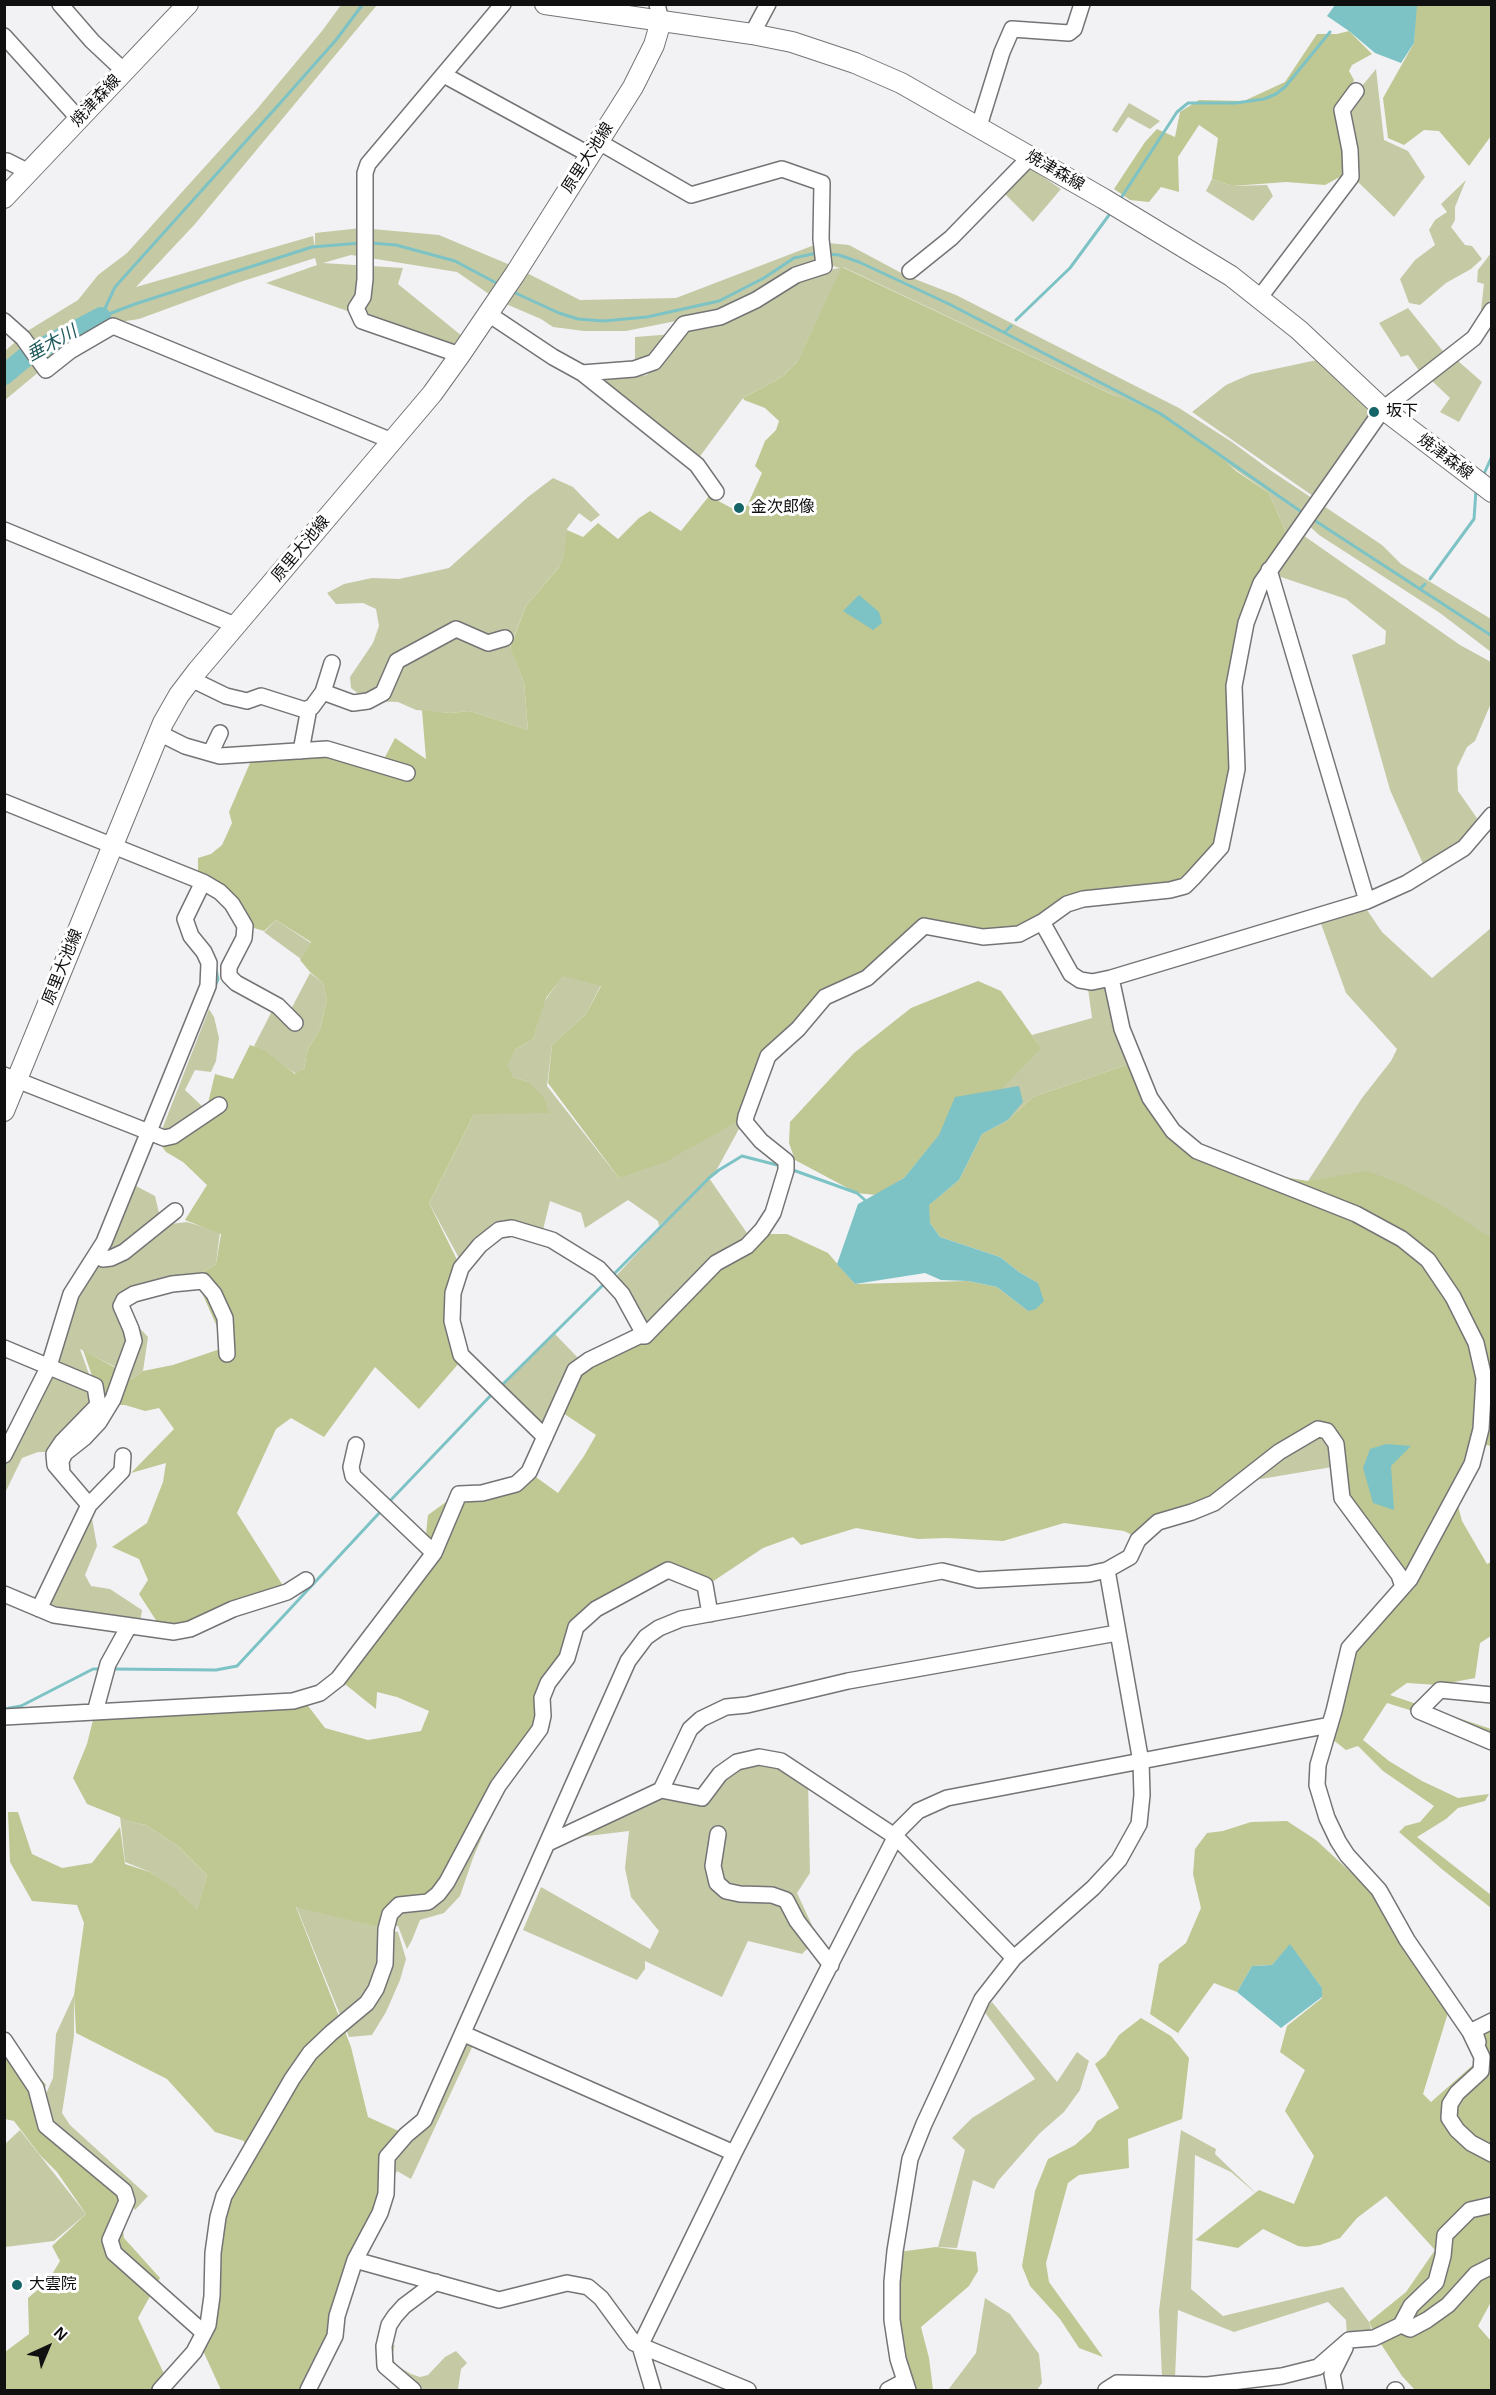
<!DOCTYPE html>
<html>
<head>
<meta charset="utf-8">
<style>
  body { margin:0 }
  #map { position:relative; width:1496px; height:2395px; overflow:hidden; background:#f2f2f5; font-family:Arial,sans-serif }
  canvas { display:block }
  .frame { position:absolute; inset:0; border:6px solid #101010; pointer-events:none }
  .north { position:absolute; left:18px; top:2317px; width:60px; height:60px; -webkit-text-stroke:4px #fff; paint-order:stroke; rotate:44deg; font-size:16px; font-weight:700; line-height:24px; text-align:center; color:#101010 }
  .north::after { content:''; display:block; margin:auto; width:21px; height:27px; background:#101010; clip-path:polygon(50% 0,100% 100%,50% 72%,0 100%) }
</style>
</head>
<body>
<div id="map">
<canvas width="1496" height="2395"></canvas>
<div class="frame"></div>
<div class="north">N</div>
</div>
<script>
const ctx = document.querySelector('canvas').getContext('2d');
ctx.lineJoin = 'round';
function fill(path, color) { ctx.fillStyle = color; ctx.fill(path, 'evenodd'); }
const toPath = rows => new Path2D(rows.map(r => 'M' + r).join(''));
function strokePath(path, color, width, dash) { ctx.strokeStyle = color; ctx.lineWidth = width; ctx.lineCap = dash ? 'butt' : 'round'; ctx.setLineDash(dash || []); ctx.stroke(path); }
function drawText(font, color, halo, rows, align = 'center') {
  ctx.font = font + ' Arial,"Noto Sans JP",sans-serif'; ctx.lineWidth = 6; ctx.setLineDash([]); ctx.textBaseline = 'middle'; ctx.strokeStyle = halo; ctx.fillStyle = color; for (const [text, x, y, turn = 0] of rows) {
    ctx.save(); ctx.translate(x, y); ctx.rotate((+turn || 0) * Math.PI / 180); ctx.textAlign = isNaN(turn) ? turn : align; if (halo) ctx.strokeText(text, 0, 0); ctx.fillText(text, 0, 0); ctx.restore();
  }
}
fill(toPath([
  [341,5,377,5,195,224,136,287,313,236,315,248,315,233,361,228,439,235,515,267,580,300,676,298,817,244,821,264,737,305,686,319,626,331,584,331,553,327,541,319,499,301,457,272,351,255,323,263,403,268,398,284,462,336,455,348,266,283,317,265,315,258,240,282,139,319,120,322,70,346,5,400,5,351,29,330,78,300,98,275,127,253,257,109,322,31],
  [1376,69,1384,140,1408,151,1425,177,1394,217,1356,180,1342,110],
  [1129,103,1160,121,1150,129,1128,117,1117,133,1112,130],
  [1030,168,1061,189,1033,222,1005,194],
  [1212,179,1232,186,1267,185,1273,196,1253,221,1206,191],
  [1466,180,1455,207,1455,220,1451,227,1465,245,1472,246,1482,259,1471,269,1446,283,1420,305,1409,303,1400,279,1415,260,1435,245,1429,230,1435,220,1447,212,1441,204],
  [828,243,849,245,907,276,956,295,1179,408,1232,442,1270,470,1382,545,1401,564,1491,619,1491,652,1440,613,1319,535,1304,521,1288,537,1269,493,1162,418,843,267,797,362,782,377,743,398,698,459,600,381,647,375,691,326,821,271,840,268,826,264],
  [1491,253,1491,298,1480,318,1484,284,1477,282,1478,270],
  [1408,308,1446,355,1420,372,1408,355,1401,357,1379,323],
  [673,334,647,363,635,366,635,337],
  [1317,360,1373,414,1313,496,1192,412,1226,385,1251,374],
  [1457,360,1482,382,1459,422,1440,412,1450,398,1431,380],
  [553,478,573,487,600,515,591,522,579,513,567,529,568,546,563,562,526,606,510,647,524,682,528,730,470,711,450,713,416,710,398,702,368,701,351,688,350,677,373,643,379,626,376,609,363,603,336,604,327,593,344,584,372,578,399,579,449,568,528,497],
  [1300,533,1460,645,1491,662,1491,703,1475,741,1467,747,1457,768,1458,791,1479,821,1458,844,1424,866,1390,790,1352,655,1385,644,1386,631,1346,599,1278,576,1279,567],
  [1367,910,1382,932,1432,978,1491,928,1491,1244,1308,1181,1362,1098,1391,1061,1397,1049,1346,993,1320,921],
  [276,920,311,943,301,959,264,932],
  [310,973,323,983,327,1000,320,1029,307,1051,304,1069,296,1074,254,1046,272,1011,289,1013],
  [563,975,601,985,586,1014,552,1045,547,1086,619,1178,746,1116,716,1171,709,1178,749,1236,643,1331,614,1278,683,1204,659,1226,658,1221,628,1200,585,1228,581,1213,550,1201,543,1230,505,1220,493,1223,460,1260,429,1203,474,1114,528,1082,513,1077,505,1066,516,1049,533,1039,544,1002],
  [1111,979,1129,1064,1033,1097,1008,1120,962,1110,1040,1047,1032,1035,1092,1018,1087,981],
  [209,1009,214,1017,219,1038,216,1061,211,1072,195,1070,185,1090,203,1107,172,1132,161,1132],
  [136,1186,155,1196,159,1213,158,1220,119,1250,108,1251],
  [187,1222,220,1232,216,1264,195,1277,119,1306,148,1337,143,1371,132,1379,123,1371,80,1349,90,1377,97,1407,56,1452,38,1452,22,1458,5,1493,5,1455,71,1294,97,1259,170,1224],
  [554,1333,581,1361,541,1433,501,1386],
  [1327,1431,1338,1466,1255,1480,1279,1452],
  [91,1513,97,1546,85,1575,91,1586,110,1589,142,1610,140,1624,42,1603],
  [544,1724,550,1727,501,1793,473,1858,460,1896,444,1913,420,1920,412,1940,407,1949,398,1926,387,1925],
  [746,1760,791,1768,808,1779,810,1873,797,1893,818,1938,802,1954,748,1941,722,1997,645,1961,645,1969,637,1980,523,1930,541,1887,650,1949,659,1931,631,1897,625,1868,629,1831,555,1840,661,1790,701,1792],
  [120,1816,132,1822,146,1825,178,1846,207,1875,197,1911,180,1893,150,1872,125,1862],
  [296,1906,398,1932,406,1959,400,1980,386,2012,372,2035,349,2037],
  [74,1995,74,2036,62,2113,70,2125,148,2196,135,2210,124,2191,48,2129,41,2105,53,2078,56,2034],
  [992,2002,1057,2082,1077,2052,1089,2061,1080,2090,1064,2112,1040,2133,998,2181,994,2189,973,2180,957,2248,938,2247,965,2150,952,2138,972,2118,1035,2079,983,2010],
  [463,2036,474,2043,411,2179,397,2171,388,2188,386,2174,404,2138,424,2120],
  [20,2130,86,2214,54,2241,5,2247,5,2144],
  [1181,2130,1216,2149,1215,2154,1259,2196,1231,2172,1195,2155,1191,2289,1223,2316,1343,2287,1369,2322,1373,2336,1347,2337,1346,2320,1328,2302,1234,2332,1178,2310,1175,2378,1162,2377,1159,2311],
  [985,2298,1010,2314,1039,2354,1042,2383,1037,2390,948,2390,976,2353],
  [395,2345,392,2356,396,2365,411,2374,420,2377,428,2375,445,2357,456,2351,467,2363,461,2369,458,2389,461,2390,417,2390,387,2369,386,2347]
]), '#c5caa5');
fill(toPath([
  [1416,5,1491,5,1491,136,1469,166,1439,131,1424,130,1404,145,1388,138,1383,98,1414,43],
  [1349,31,1372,54,1352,65,1349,71,1354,80,1342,110,1349,172,1325,185,1286,182,1232,186,1212,179,1218,138,1199,125,1178,157,1179,192,1161,187,1149,202,1130,200,1114,189,1145,142,1157,129,1175,137,1180,112,1199,100,1244,101,1285,82,1317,34,1337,34],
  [842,267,1113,395,1161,414,1200,440,1236,471,1269,493,1288,537,1252,590,1227,690,1234,769,1217,847,1202,862,1176,881,1086,890,1060,909,1019,934,924,927,820,1003,768,1056,742,1119,665,1162,619,1178,548,1083,552,1045,586,1014,601,986,563,976,546,998,533,1039,516,1049,507,1065,513,1077,528,1082,543,1096,549,1113,474,1114,429,1203,461,1268,453,1293,460,1362,419,1409,375,1367,324,1437,291,1418,276,1429,237,1513,287,1592,163,1631,139,1594,148,1580,139,1559,112,1547,147,1523,163,1482,166,1463,131,1473,174,1429,159,1408,145,1411,125,1405,119,1405,118,1396,125,1374,132,1379,143,1371,173,1365,226,1347,195,1277,216,1264,221,1234,185,1220,207,1185,183,1162,166,1152,161,1145,177,1138,208,1103,215,1074,233,1079,250,1045,264,1050,295,1074,304,1069,307,1051,320,1029,327,1000,323,983,310,972,300,960,311,942,276,920,264,931,244,925,198,876,198,858,211,854,222,845,232,823,229,812,250,763,271,753,384,759,395,738,426,759,422,710,450,713,470,711,528,730,524,682,510,648,526,606,559,567,564,557,567,530,583,537,598,523,618,539,639,518,650,511,681,531,709,496,737,511,747,506,762,473,755,466,765,441,776,430,779,421,765,408,744,400,743,398,782,377,797,362],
  [978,981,1001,991,1041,1048,996,1095,953,1119,904,1178,876,1195,857,1193,795,1160,789,1143,790,1122,854,1053,911,1008],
  [1129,1064,1193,1148,1247,1171,1308,1181,1367,1171,1404,1185,1446,1208,1491,1238,1491,1446,1486,1445,1469,1470,1470,1487,1458,1506,1462,1521,1487,1564,1491,1562,1491,1636,1480,1643,1475,1678,1438,1685,1407,1683,1390,1695,1491,1729,1491,1739,1438,1719,1387,1703,1363,1740,1389,1761,1422,1781,1458,1798,1489,1794,1485,1801,1458,1808,1446,1819,1417,1837,1491,1895,1491,1908,1443,1870,1399,1832,1405,1826,1420,1822,1434,1806,1383,1771,1358,1746,1346,1750,1332,1739,1355,1649,1415,1587,1377,1545,1342,1498,1327,1431,1140,1539,1124,1531,1064,1523,1003,1541,947,1538,918,1539,856,1528,801,1545,793,1537,763,1548,712,1582,706,1583,668,1570,577,1624,548,1682,540,1729,438,1894,399,1905,386,1929,296,1907,351,2047,368,2117,405,2134,387,2157,386,2194,309,2390,221,2390,199,2342,215,2243,244,2162,244,2141,215,2132,167,2079,76,2033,74,1995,84,1923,77,1905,32,1901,10,1862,8,1812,18,1812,32,1854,62,1868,92,1863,120,1827,125,1864,150,1872,177,1890,197,1910,207,1875,178,1846,146,1825,132,1822,87,1804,73,1778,87,1744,94,1716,302,1698,325,1728,368,1740,421,1731,429,1711,397,1697,377,1692,376,1709,341,1681,434,1553,426,1534,428,1515,457,1494,482,1493,529,1472,558,1493,584,1456,596,1435,560,1411,575,1370,645,1336,716,1263,762,1234,787,1234,828,1253,855,1284,968,1281,997,1287,1028,1311,1038,1283,1019,1272,1000,1257,940,1237,930,1223,925,1208,959,1180,982,1134,1008,1120,1033,1097],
  [83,1350,123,1372,94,1424,98,1393],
  [1287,1821,1316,1840,1357,1878,1379,1890,1451,2003,1423,2094,1431,2102,1482,2057,1474,2030,1491,2021,1492,2300,1478,2326,1491,2341,1491,2390,1415,2390,1402,2376,1375,2335,1369,2322,1406,2292,1435,2250,1386,2196,1357,2218,1340,2238,1320,2245,1306,2247,1298,2246,1263,2229,1238,2248,1195,2240,1259,2190,1294,2204,1314,2156,1285,2111,1305,2070,1280,2052,1287,2026,1322,1998,1322,1988,1290,1945,1272,1965,1252,1966,1237,1992,1214,1983,1178,2033,1150,2014,1159,1964,1186,1943,1201,1908,1193,1874,1195,1849,1207,1833,1223,1831,1251,1822],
  [1141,2018,1171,2036,1189,2058,1182,2119,1128,2139,1129,2168,1079,2175,1068,2183,1046,2263,1049,2282,1103,2357,1079,2348,1060,2319,1030,2286,1022,2266,1035,2191,1048,2159,1075,2145,1091,2131,1097,2121,1119,2108,1095,2064,1105,2056,1119,2035],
  [4,2034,46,2085,40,2105,43,2122,131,2209,123,2230,124,2238,160,2278,138,2318,165,2376,154,2390,5,2390,5,2352,29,2334,28,2298,48,2281,60,2261,52,2246,86,2214,57,2172,40,2155,14,2121,5,2119],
  [936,2247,976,2252,978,2271,969,2286,921,2327,929,2358,933,2390,913,2390,905,2381,896,2285,898,2252]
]), '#bfc792');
fill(toPath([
  [1335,5,1417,5,1414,43,1401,63,1375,53,1349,31,1327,16],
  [859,595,879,612,882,623,873,630,843,611],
  [1019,1086,1023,1102,1008,1120,982,1134,959,1180,929,1205,930,1223,940,1237,1000,1257,1019,1272,1038,1283,1044,1301,1036,1309,1028,1311,997,1287,968,1281,941,1280,925,1273,855,1284,837,1264,858,1204,904,1178,939,1135,955,1097],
  [1386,1444,1411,1446,1391,1466,1394,1510,1373,1503,1363,1468,1370,1449],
  [1290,1944,1322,1988,1322,1997,1281,2028,1237,1992,1252,1966,1272,1965]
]), '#7dc3c5');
strokePath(toPath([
  [1119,201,1177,112,1188,103,1236,103,1264,99,1276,94,1285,87,1330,32],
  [371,243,396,245,455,261,500,285],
  [827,254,839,255,859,262,949,304,1161,414,1303,513],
  [511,291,559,313,578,319,603,321,647,317,719,301,764,278,794,258,817,253],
  [101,317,135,304,312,247,361,243],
  [101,317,115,287,282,101,336,40,363,4],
  [1016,320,1070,268,1112,211],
  [1005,332,1011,326],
  [1483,476,1492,456],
  [1311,518,1492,636],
  [1430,579,1474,519,1476,490],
  [1420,589,1425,584],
  [215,987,218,979,215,965],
  [790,1169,857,1193,866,1201],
  [612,1276,709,1178,719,1170,742,1156,781,1166],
  [501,1386,605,1283],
  [4,1466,8,1459],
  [388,1503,494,1392],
  [112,1669,216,1670,237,1666,382,1510],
  [4,1709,21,1706,93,1669,103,1669]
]), '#7dc3c5', 3);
strokePath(toPath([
  [4,375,28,355,101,317]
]), '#7dc3c5', 20);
const minor = toPath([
  [60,4,92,41,124,71],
  [657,4,661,21],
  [752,34,768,4],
  [4,36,79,119],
  [444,75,590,155],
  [979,126,1002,52,1012,29,1069,33,1074,29,1082,4],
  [7,161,29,172],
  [910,271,951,238,1031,156],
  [1260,297,1351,177,1350,150,1342,110,1356,91],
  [487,313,553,357,582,373,697,465,716,492],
  [4,321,23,338,46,370,70,351,113,326,392,441],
  [460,355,362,321,356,308,363,297,365,279,365,173,368,164,503,4],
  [582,373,634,369,654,362,684,324,720,317,756,300,796,275,824,266,821,239,822,183,782,169,691,195,599,142],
  [4,530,235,625],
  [1269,570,1367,901],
  [191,679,226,696,247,701,261,696,305,710,312,707,323,692,353,703,368,701,383,693,397,661,456,629,488,643,505,638],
  [323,692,332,663],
  [159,733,185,746,220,756,327,749,407,773],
  [301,751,309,708],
  [211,752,220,733],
  [4,802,203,882,220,892,232,904,245,926,244,938,229,967,229,976,236,983,278,1006,295,1023],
  [1042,922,1071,974,1080,980,1092,982,1111,978,1367,901,1407,883,1464,848,1492,815],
  [1111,978,1122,1029,1150,1098,1173,1131,1197,1151,1356,1214,1402,1239,1428,1260,1453,1297,1476,1343,1484,1378,1481,1429,1472,1464,1410,1579,1349,1648,1334,1711,1318,1765,1317,1785,1327,1818,1338,1841,1347,1855,1379,1890,1407,1940,1470,2032,1482,2057,1481,2071,1457,2093,1450,2104,1449,2118,1457,2130,1471,2143,1492,2154],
  [4,1075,164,1138,173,1136,219,1105],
  [96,1255,103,1259,111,1258,124,1252,175,1211],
  [4,1348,95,1386,98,1405,62,1442,54,1454,55,1465,89,1505],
  [545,1437,461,1355,452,1321,453,1293,461,1268,480,1245,499,1230,512,1228,552,1240,599,1269,622,1294,645,1336],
  [356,1445,351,1467,353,1476,434,1553],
  [4,1455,49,1366,71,1294,104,1242,208,986,209,963,204,952,191,936,185,919,203,882],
  [62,1473,61,1461,65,1453,84,1438,99,1422,113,1399,123,1371,134,1341,131,1329,121,1306,124,1300,134,1294,172,1284,203,1281,214,1294,225,1318,227,1354],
  [4,1594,54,1615,174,1632,190,1629,233,1609,287,1592,306,1580],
  [39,1609,89,1505,122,1471,123,1456],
  [1492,1695,1440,1690,1419,1711,1492,1742],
  [95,1712,108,1664,129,1626],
  [4,1717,293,1701,320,1693,338,1679,434,1553,459,1494,482,1493,516,1484,529,1472,575,1370,589,1360,639,1336,645,1336,716,1263,747,1246,762,1230,773,1213,786,1170,786,1161,761,1141,745,1122,746,1116,768,1056,798,1029,825,997,867,978,924,926,983,937,1019,934,1042,922,1067,904,1083,899,1170,890,1185,886,1193,878,1221,847,1237,769,1234,686,1246,623,1261,583,1383,409,1474,338,1492,310],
  [661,1790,690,1729,701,1719,726,1707,747,1705,848,1681,1117,1633],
  [718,1834,713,1866,717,1883,726,1891,740,1894,772,1895,786,1900,797,1921,831,1965],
  [548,1843,661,1790,702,1798,720,1774,737,1762,759,1757,781,1761,896,1837,1014,1958],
  [464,2034,734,2153],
  [4,2040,36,2088,46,2126,124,2191,127,2201,110,2240,114,2253,204,2333],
  [1478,2042,1474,2030,1492,2021],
  [355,2260,499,2300,567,2283,588,2287,601,2298,634,2343,748,2390],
  [1401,2325,1410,2329,1427,2320,1448,2305,1476,2274,1492,2266],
  [160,2390,194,2352,208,2325,212,2296,213,2253,218,2217,224,2196,292,2079,310,2053,331,2033,367,2003,376,1989,385,1964,386,1929,390,1914,399,1905,428,1902,438,1894,447,1882,498,1786,540,1729,543,1716,542,1698,548,1683,567,1658,576,1627,596,1609,668,1570,705,1585,710,1614],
  [308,2390,335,2336,337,2316,355,2260,380,2213,386,2194,387,2157,406,2135,424,2120,628,1661,646,1637,659,1628,681,1619,942,1571,978,1580,1089,1574,1107,1570,1130,1557,1138,1540,1158,1522,1192,1512,1214,1503,1279,1452,1318,1429,1327,1431,1336,1444,1342,1498,1399,1575,1403,1587],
  [413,2390,385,2366,384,2346,389,2325,395,2316,404,2306,436,2282],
  [653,2390,640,2346,734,2153,899,1830,918,1811,947,1798,1330,1725],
  [888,2390,905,2381],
  [908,2390,898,2359,892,2320,892,2282,895,2251,910,2159,924,2124,982,1999,1014,1958,1093,1888,1119,1860,1139,1824,1142,1795,1141,1762,1107,1570],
  [1106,2390,1117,2383,1207,2385,1282,2376,1318,2367,1349,2340,1374,2338,1401,2325,1411,2306,1436,2282,1443,2256,1445,2235,1470,2210,1492,2205],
  [1335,2390,1332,2374,1345,2348],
  [1395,2390,1396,2390]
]);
const major = toPath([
  [545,4,752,34,792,42,855,63,901,83,1104,199,1231,276,1299,330,1383,409,1492,492],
  [4,198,188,4],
  [4,1111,163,723,179,695,198,670,432,394,460,355,515,274,633,87,654,45,661,21]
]);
strokePath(minor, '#747476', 18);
strokePath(major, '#747476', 22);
strokePath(minor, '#fff', 15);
strokePath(major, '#fff', 20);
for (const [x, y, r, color] of [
  [1374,412,6,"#146468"],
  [739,508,6,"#146468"],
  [17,2285,6,"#146468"]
]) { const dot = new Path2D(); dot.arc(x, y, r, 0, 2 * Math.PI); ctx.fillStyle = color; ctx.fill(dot); strokePath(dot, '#fff', 2); }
drawText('16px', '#101010', '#fff', [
  ["焼津森線",96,101,-47],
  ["原里大池線",588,158,-57],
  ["焼津森線",1055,171,30],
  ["焼津森線",1445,457,37],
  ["原里大池線",301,549,-50],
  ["原里大池線",63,967,-68]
]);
drawText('16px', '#101010', '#fff', [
  ["坂下",1386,412],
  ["金次郎像",751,508],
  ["大雲院",29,2285]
], 'left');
drawText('italic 18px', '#1f5a5c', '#fff', [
  ["垂木川",52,344,-29]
]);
</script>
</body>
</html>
